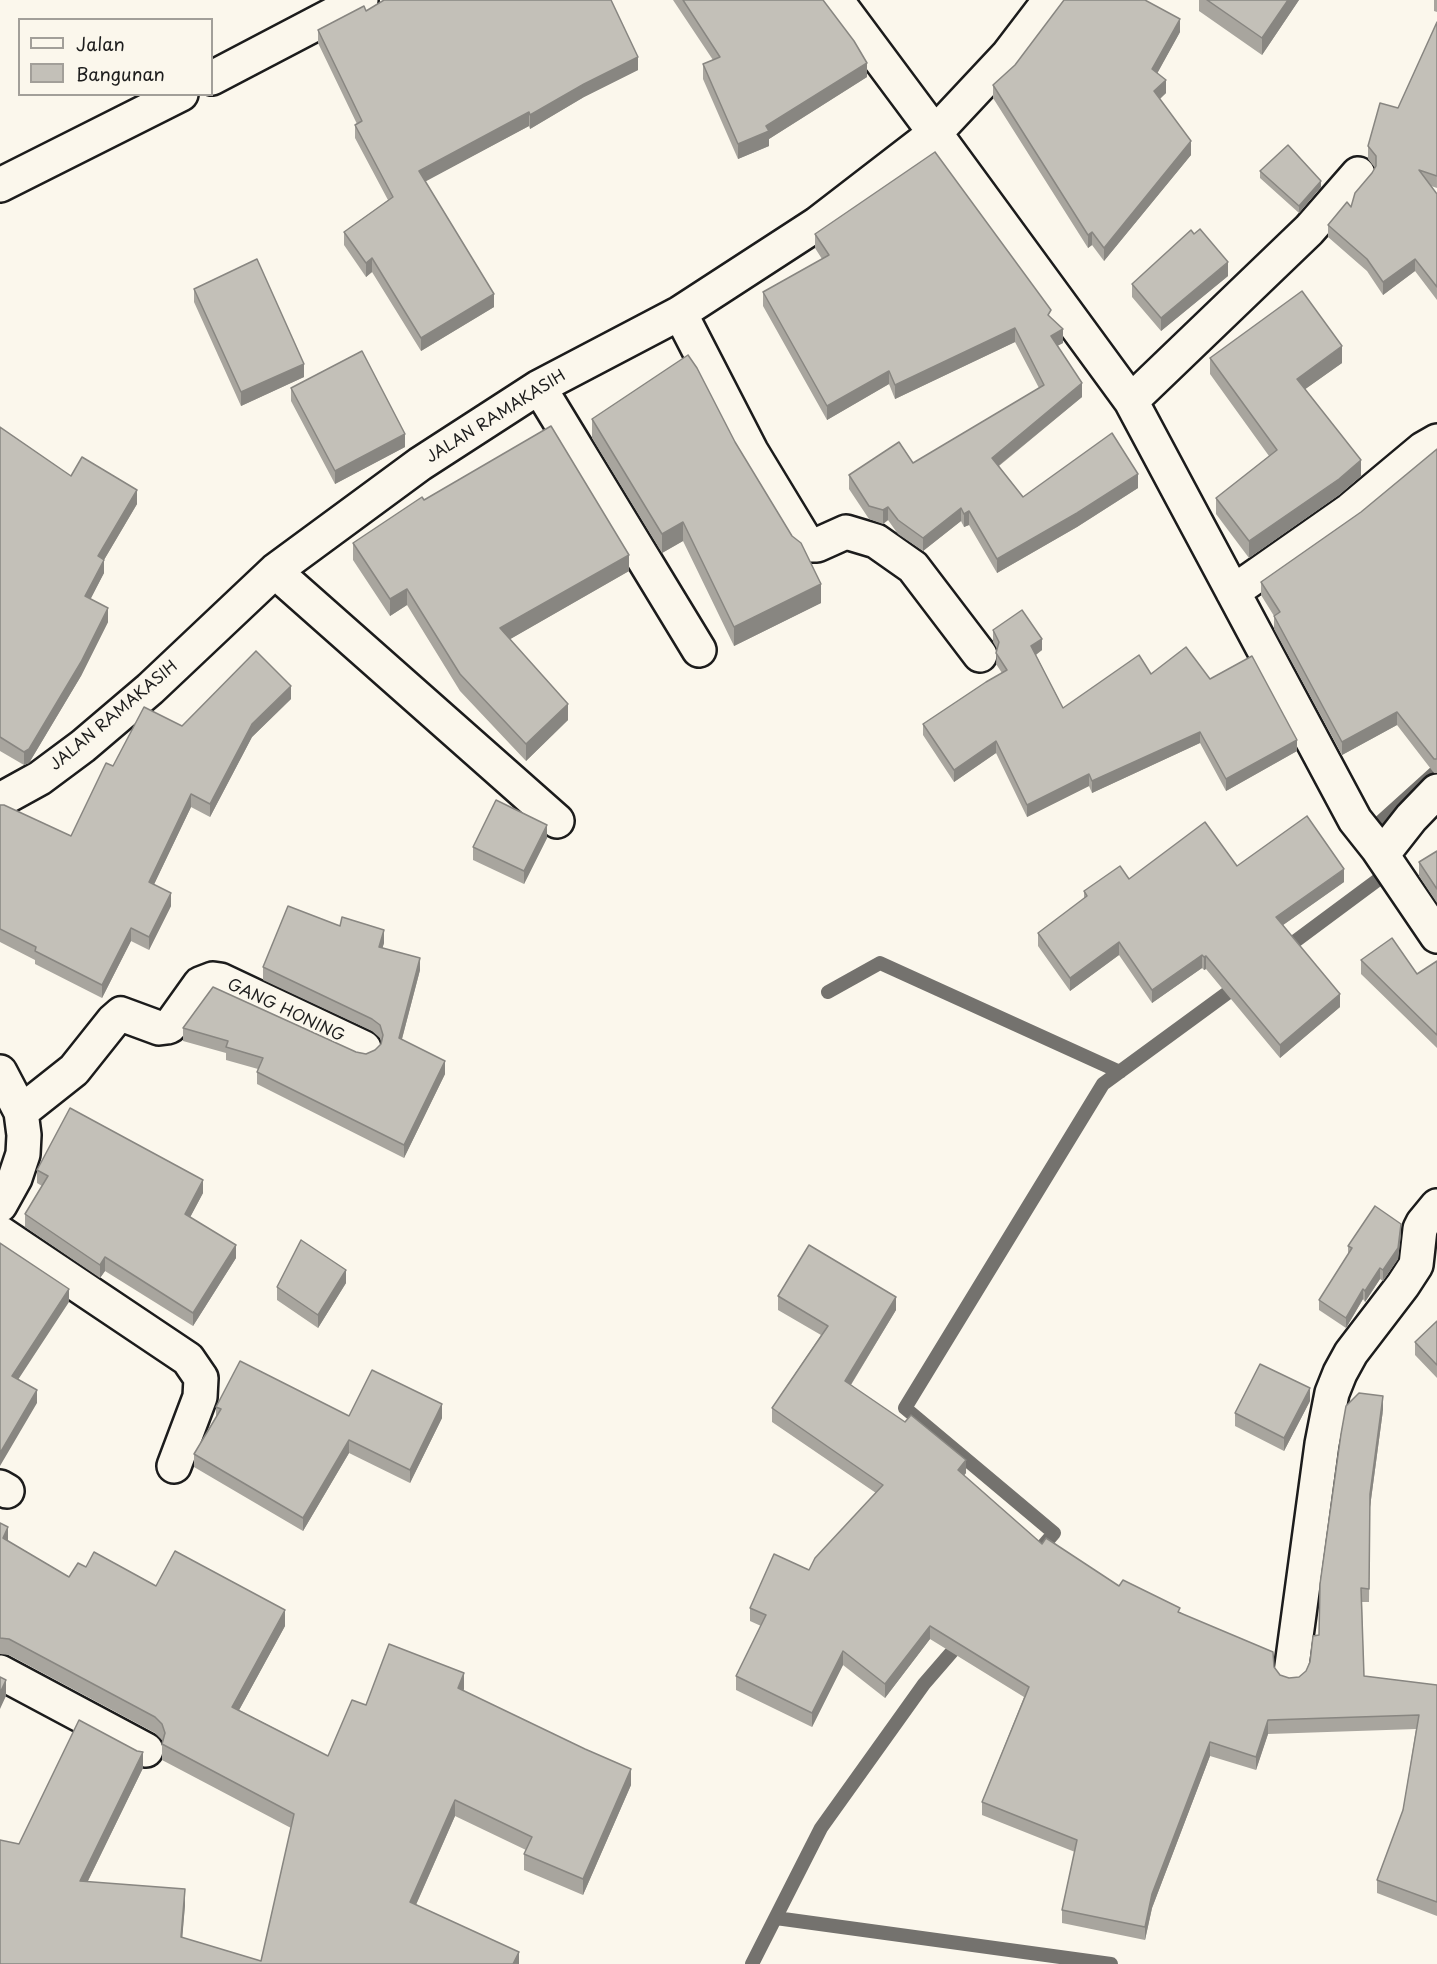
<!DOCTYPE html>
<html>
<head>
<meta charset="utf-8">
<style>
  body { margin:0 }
  #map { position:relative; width:1437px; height:1964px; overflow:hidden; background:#fbf7ec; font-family:"Playpen Sans",sans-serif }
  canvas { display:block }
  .legend { position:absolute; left:18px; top:18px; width:195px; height:78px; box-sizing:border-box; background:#fbf7ec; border:2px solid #a29f99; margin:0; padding:8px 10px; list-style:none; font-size:18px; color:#1c1c1c }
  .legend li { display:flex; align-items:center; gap:12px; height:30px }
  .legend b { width:30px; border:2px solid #a29f99 }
</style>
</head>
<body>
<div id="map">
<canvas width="1437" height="1964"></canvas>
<ul class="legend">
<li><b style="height:8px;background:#fbf7ec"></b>Jalan</li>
<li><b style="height:16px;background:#c3c0b8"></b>Bangunan</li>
</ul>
</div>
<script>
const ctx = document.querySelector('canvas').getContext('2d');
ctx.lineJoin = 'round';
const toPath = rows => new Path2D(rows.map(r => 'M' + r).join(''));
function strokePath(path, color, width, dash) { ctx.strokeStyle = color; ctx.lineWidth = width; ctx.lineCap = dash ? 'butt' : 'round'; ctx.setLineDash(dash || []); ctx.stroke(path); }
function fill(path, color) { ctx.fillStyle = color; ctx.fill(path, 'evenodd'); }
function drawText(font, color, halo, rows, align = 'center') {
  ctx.font = font + ' "Playpen Sans",sans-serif'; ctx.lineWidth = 5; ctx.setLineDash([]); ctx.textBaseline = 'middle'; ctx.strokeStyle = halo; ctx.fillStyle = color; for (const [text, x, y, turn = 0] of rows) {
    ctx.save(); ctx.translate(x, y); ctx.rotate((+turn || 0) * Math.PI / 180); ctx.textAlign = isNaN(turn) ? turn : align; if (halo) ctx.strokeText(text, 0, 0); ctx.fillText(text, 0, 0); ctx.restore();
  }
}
strokePath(toPath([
  [1365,836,1437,771],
  [1282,951,1383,876,1377,867],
  [828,992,880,963,1120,1072],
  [1036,1554,1054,1533,905,1408,1103,1084,1241,983],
  [776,1918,1111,1964],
  [752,1964,821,1828,924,1684,963,1639]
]), '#74726e', 14);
const street = toPath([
  [836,0,935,133,1131,401,1355,820,1378,849,1437,936],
  [212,78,361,0],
  [0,185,181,94],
  [680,313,751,451,808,545,817,545,846,532,876,541,913,567,980,655],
  [539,387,699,650],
  [1131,401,1309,230,1358,174],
  [276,570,288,583,557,821],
  [1233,592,1350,510,1423,449,1437,441],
  [0,800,40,778,83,746,150,689,276,570,420,464,539,387,680,313,817,224,935,133,1008,55,1050,0],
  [1382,855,1411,818,1437,791],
  [0,1072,21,1112,24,1135,23,1154,15,1178,0,1205],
  [21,1112,74,1070,113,1021,121,1014,159,1028,167,1027,170,1026,200,984,213,979,220,980,364,1048],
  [0,1233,188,1359,201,1378,200,1397,174,1466],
  [0,1487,7,1491],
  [0,1672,146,1750],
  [1291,1673,1322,1444,1332,1393,1340,1373,1351,1353,1403,1285,1416,1265,1420,1229,1423,1223,1437,1206]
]);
strokePath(street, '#1c1c1c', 38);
strokePath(street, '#fbf7ec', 33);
fill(toPath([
  [673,0,823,0,867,77,769,139,769,146,738,159,703,79,703,64,713,60],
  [1199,0,1299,0,1262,55,1199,11],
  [1434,0,1437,0,1437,12,1434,11],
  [366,11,638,70,584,97,530,129,529,126,425,181,494,307,421,351,372,272,366,277,344,245,344,232,388,200,355,138,355,125,357,124,318,43,318,30],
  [1437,22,1437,188,1431,186,1437,194,1437,300,1415,271,1383,295,1367,271,1328,237,1328,225,1351,207,1372,173,1375,168,1368,159,1368,146,1398,108],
  [1180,32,1157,73,1166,93,1160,99,1191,155,1104,261,1092,245,1088,248,993,98,993,85,1015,65],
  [1260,171,1321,187,1299,213,1260,178],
  [815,234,1051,318,1063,343,1057,346,1082,397,999,466,1023,497,1138,488,1077,527,997,573,969,525,964,527,961,521,923,551,898,534,888,520,883,524,869,519,849,489,849,475,913,463,1039,388,1015,342,895,399,889,384,827,420,763,306,763,292,822,259,815,248],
  [1228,276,1161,331,1132,297,1132,284],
  [194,289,304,377,241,406,194,302],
  [1210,358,1342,363,1305,389,1361,476,1339,495,1249,558,1216,514,1216,498,1269,456,1210,374],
  [291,388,405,447,335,484,291,401],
  [592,419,735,442,792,536,821,603,734,646,683,541,662,553,592,438],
  [0,427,71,476,137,504,104,560,104,573,90,599,108,622,81,676,29,763,24,765,0,751],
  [1437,449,1437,773,1434,773,1397,725,1342,755,1274,629,1274,616,1261,595,1261,582,1361,512],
  [424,500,629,571,510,639,568,720,526,761,460,691,407,605,390,616,353,560,353,543],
  [993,630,1042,650,1036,655,1063,708,1151,674,1210,679,1297,751,1226,791,1200,743,1092,793,1089,786,1027,817,996,753,954,782,923,735,923,724,1002,673,996,664,997,649,993,642],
  [291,699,252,737,210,817,191,807,154,884,171,906,149,950,131,941,102,998,35,964,35,960,0,942,0,805,71,836,113,766,182,726],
  [547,838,524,884,473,860,473,847],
  [1437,851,1437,903,1419,876,1419,862],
  [1237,866,1344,882,1283,925,1340,1007,1280,1058,1206,969,1204,970,1202,968,1152,1003,1119,955,1070,991,1038,946,1038,933,1084,899,1084,891,1129,879],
  [384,943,382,948,420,970,402,1039,445,1074,404,1158,257,1084,257,1072,258,1069,226,1060,226,1053,183,1041,183,1028,366,1054,375,1050,381,1044,381,1042,380,1038,372,1031,263,980,263,967],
  [1361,960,1417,974,1437,961,1437,1048,1361,974],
  [37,1170,203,1193,190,1217,236,1258,193,1326,105,1271,100,1278,25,1227,25,1214,42,1186,37,1183],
  [1401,1234,1398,1259,1383,1281,1380,1279,1365,1302,1363,1299,1346,1328,1319,1310,1319,1300,1348,1255,1348,1246],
  [346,1283,318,1328,277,1300,277,1287],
  [778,1296,896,1310,851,1385,966,1473,964,1475,1042,1544,1119,1586,1180,1612,1274,1667,1280,1675,1289,1678,1299,1677,1306,1671,1319,1635,1383,1410,1370,1507,1369,1602,1362,1602,1364,1676,1437,1685,1437,1916,1377,1893,1377,1880,1403,1810,1416,1729,1268,1734,1256,1770,1210,1756,1152,1908,1145,1940,1062,1923,1062,1910,1075,1852,982,1815,982,1802,1024,1697,930,1639,885,1698,843,1665,812,1727,736,1690,736,1676,761,1626,750,1621,750,1608,809,1570,876,1493,772,1422,772,1408,821,1335,778,1310],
  [1437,1321,1437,1378,1415,1355,1415,1342],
  [1310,1401,1284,1451,1235,1426,1235,1413],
  [216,1407,349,1416,442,1418,410,1483,349,1453,303,1531,194,1467,194,1454,216,1417],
  [0,1523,8,1542,69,1577,86,1567,156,1586,285,1626,239,1710,328,1756,366,1705,464,1689,463,1691,631,1785,583,1895,524,1870,524,1854,526,1850,455,1816,416,1905,519,1964,0,1964,19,1844,143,1768,88,1881,185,1905,182,1938,261,1961,291,1828,162,1760,162,1740,155,1733,9,1655,0,1654]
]), '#a8a59e');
fill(toPath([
  [1288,0,1299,0,1262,55,1262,38],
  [1180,19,1180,32,1152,83,1152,69],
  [638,57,638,70,584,97,530,129,530,115,584,84],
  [867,63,867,77,769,139,769,146,738,159,738,144],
  [1166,80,1166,93,1154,104,1154,91],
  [529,112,529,126,419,185,419,171],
  [1191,141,1191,155,1104,261,1104,248],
  [1321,181,1321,187,1299,213,1299,206],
  [1092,232,1092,245,1088,248,1088,235],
  [372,258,372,272,366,277,366,263],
  [1415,259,1415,271,1383,295,1383,282],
  [1228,262,1228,276,1161,331,1161,318],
  [494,294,494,307,421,351,421,338],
  [1015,328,1015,342,895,399,895,385],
  [1063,329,1063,343,1051,349,1051,336],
  [1342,346,1342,363,1297,395,1297,379],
  [304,364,304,377,241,406,241,392],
  [889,371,889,384,827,420,827,406],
  [1082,383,1082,397,992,471,992,458],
  [405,434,405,447,335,484,335,471],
  [1361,460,1361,476,1339,495,1249,558,1249,541],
  [1138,474,1138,488,1077,527,997,573,997,559],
  [137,490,137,504,98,570,98,556],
  [888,507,888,520,883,524,883,510],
  [961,508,961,521,923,551,923,538],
  [969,511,969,525,964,527,964,514],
  [683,522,683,541,662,553,662,534],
  [629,555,629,571,500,645,500,628],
  [104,560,104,573,85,610,85,596],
  [821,584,821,603,734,646,734,627],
  [407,589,407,605,390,616,390,599],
  [108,608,108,622,81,676,29,763,24,765,24,752],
  [1042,639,1042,650,1031,658,1031,646],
  [291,686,291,699,252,737,210,817,210,804,252,724],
  [568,704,568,720,526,761,526,744],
  [1397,712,1397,725,1342,755,1342,742],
  [1200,732,1200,743,1092,793,1092,781],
  [1297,740,1297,751,1226,791,1226,779],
  [996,741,996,753,954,782,954,770],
  [1089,774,1089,786,1027,817,1027,805],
  [191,794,191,807,149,895,149,882],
  [547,825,547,838,524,884,524,871],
  [1344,869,1344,882,1276,930,1276,917],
  [171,893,171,906,149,950,149,937],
  [131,928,131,941,102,998,102,985],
  [384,930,384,943,379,960,379,947],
  [1119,942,1119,955,1070,991,1070,978],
  [1202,955,1202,968,1152,1003,1152,990],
  [1206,956,1206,969,1204,970,1204,957],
  [420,958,420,970,399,1050,399,1038],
  [1340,994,1340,1007,1280,1058,1280,1045],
  [445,1061,445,1074,404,1158,404,1145],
  [203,1180,203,1193,185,1227,185,1214],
  [1401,1224,1401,1234,1398,1259,1383,1281,1383,1270],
  [236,1245,236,1258,193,1326,193,1313],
  [105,1257,105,1271,100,1278,100,1265],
  [1380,1268,1380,1279,1365,1302,1365,1291],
  [346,1270,346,1283,318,1328,318,1315],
  [69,1289,69,1302,12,1389,12,1376],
  [1363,1289,1363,1299,1346,1328,1346,1318],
  [896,1297,896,1310,845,1394,845,1381],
  [1310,1388,1310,1401,1284,1451,1284,1438],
  [37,1390,37,1403,0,1466,0,1453],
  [1383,1396,1383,1410,1370,1507,1369,1602,1370,1494],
  [442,1404,442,1418,410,1483,410,1470],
  [349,1440,349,1453,303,1531,303,1518],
  [966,1460,966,1473,958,1483,958,1470],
  [8,1527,8,1543,3,1538],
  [285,1610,285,1626,232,1723,232,1707],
  [930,1626,930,1639,885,1698,885,1684],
  [843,1651,843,1665,812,1727,812,1713],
  [464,1673,464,1689,458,1704,458,1688],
  [6,1680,6,1696,0,1709,0,1693],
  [1268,1720,1268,1734,1256,1770,1256,1757],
  [1210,1742,1210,1756,1152,1908,1145,1940,1145,1927,1152,1894],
  [143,1752,143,1768,80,1897,80,1881],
  [631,1769,631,1785,583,1895,583,1879],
  [455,1800,455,1816,410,1918,410,1902],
  [185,1889,185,1905,181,1953,181,1937],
  [519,1952,519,1964,513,1964]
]), '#888681');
const building = toPath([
  [384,0,611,0,638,57,584,84,530,115,529,112,419,171,494,294,421,338,372,258,366,263,344,232,393,197,355,125,362,121,318,30,364,6,366,11,384,0],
  [683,0,823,0,854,41,867,63,766,126,769,131,738,144,703,64,720,57,683,0],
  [1064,0,1145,0,1180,19,1152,69,1166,80,1154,91,1191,141,1104,248,1092,232,1088,235,993,85,1015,65,1064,0],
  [1207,0,1288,0,1262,38,1207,0],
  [1437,22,1437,176,1419,170,1437,194,1437,287,1415,259,1383,282,1367,259,1328,225,1347,202,1351,207,1355,193,1372,173,1376,166,1376,156,1368,146,1380,103,1398,108,1437,22],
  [1288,145,1321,181,1299,206,1260,171,1288,145],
  [935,152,1051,310,1048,315,1063,329,1051,336,1082,383,992,458,1023,497,1112,433,1138,474,1077,513,997,559,969,511,964,514,961,508,923,538,898,520,888,507,883,510,869,506,849,475,899,442,913,463,1044,385,1015,328,895,385,889,371,827,406,763,292,829,255,815,234,935,152],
  [1200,229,1228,262,1161,318,1132,284,1191,230,1194,234,1200,229],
  [257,259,304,364,241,392,194,289,257,259],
  [1302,291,1342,346,1297,379,1361,460,1339,479,1249,541,1216,498,1277,450,1210,358,1302,291],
  [362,351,405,434,335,471,291,388,362,351],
  [688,355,697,368,735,442,792,536,801,543,821,584,734,627,683,522,662,534,592,419,688,355],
  [551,426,629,555,500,628,568,704,526,744,460,674,407,589,390,599,353,543,422,497,424,500,551,426],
  [0,427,71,476,82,457,137,490,98,556,104,560,85,596,108,608,81,662,29,749,24,752,0,737,0,427],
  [1437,449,1437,759,1434,759,1397,712,1342,742,1274,616,1280,612,1261,582,1361,512,1437,449],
  [1022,610,1042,639,1031,646,1063,708,1139,655,1151,674,1186,647,1210,679,1252,656,1297,740,1226,779,1200,732,1092,781,1089,774,1027,805,996,741,954,770,923,724,986,682,1007,670,996,653,999,642,993,630,1022,610],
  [256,651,291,686,252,724,210,804,191,794,149,882,171,893,149,937,131,928,102,985,35,951,36,947,0,929,0,805,4,805,71,836,106,763,113,766,144,707,182,726,256,651],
  [496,800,547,825,524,871,473,847,496,800],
  [1307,816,1344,869,1276,917,1340,994,1280,1045,1206,956,1204,957,1202,955,1152,990,1119,942,1070,978,1038,933,1087,896,1084,891,1120,866,1129,879,1205,822,1237,866,1307,816],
  [1437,851,1437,889,1419,862,1437,851],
  [288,906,340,926,342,917,384,930,379,947,420,958,399,1038,445,1061,404,1145,257,1072,263,1058,226,1047,228,1041,183,1028,213,987,356,1052,366,1054,375,1050,381,1044,383,1035,380,1025,372,1019,263,967,288,906],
  [1392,938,1417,974,1437,961,1437,1035,1361,960,1392,938],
  [70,1108,203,1180,185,1214,236,1245,193,1313,105,1257,100,1265,25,1214,48,1176,37,1170,70,1108],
  [1375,1206,1401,1224,1398,1248,1383,1270,1380,1268,1365,1291,1363,1289,1346,1318,1319,1300,1352,1248,1348,1246,1375,1206],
  [301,1240,346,1270,318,1315,277,1287,301,1240],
  [0,1243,69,1289,12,1376,37,1390,0,1453,0,1243],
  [809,1245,896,1297,845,1381,905,1422,911,1415,966,1460,958,1470,1042,1544,1046,1538,1119,1586,1123,1580,1180,1608,1178,1612,1273,1652,1274,1667,1280,1675,1289,1678,1299,1677,1306,1671,1310,1662,1313,1636,1319,1635,1320,1584,1341,1434,1346,1406,1359,1393,1383,1396,1370,1494,1369,1589,1361,1588,1364,1676,1437,1685,1437,1902,1377,1880,1403,1810,1419,1715,1268,1720,1256,1757,1210,1742,1152,1894,1145,1927,1062,1910,1077,1840,982,1802,1029,1687,930,1626,885,1684,843,1651,812,1713,736,1676,766,1615,750,1608,774,1554,809,1570,815,1558,883,1485,772,1408,828,1326,778,1296,809,1245],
  [1437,1321,1437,1365,1415,1342,1437,1321],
  [240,1361,349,1416,372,1370,442,1404,410,1470,349,1440,303,1518,194,1454,221,1409,216,1407,240,1361],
  [1260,1364,1310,1388,1284,1438,1235,1413,1260,1364],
  [0,1523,8,1527,3,1538,69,1577,78,1563,86,1567,94,1552,156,1586,175,1551,285,1610,232,1707,328,1756,352,1700,366,1705,389,1644,464,1673,458,1688,585,1749,631,1769,583,1879,524,1854,532,1837,455,1800,410,1902,519,1952,513,1964,0,1964,0,1840,19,1844,79,1720,137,1751,143,1752,80,1881,185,1889,181,1937,261,1961,294,1814,162,1744,165,1733,162,1724,155,1717,9,1639,0,1638,0,1523],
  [0,1677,6,1680,0,1693,0,1677]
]);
fill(building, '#c3c0b8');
strokePath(building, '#888681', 1.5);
drawText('16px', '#1c1c1c', '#fbf7ec', [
  ["JALAN RAMAKASIH",496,417,-32],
  ["JALAN RAMAKASIH",114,716,-40],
  ["GANG HONING",286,1011,25]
]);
</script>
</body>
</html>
